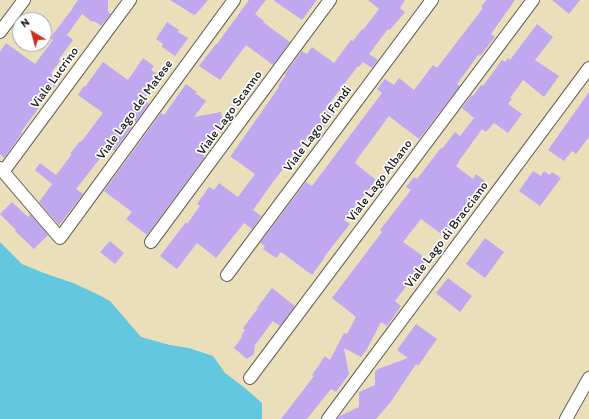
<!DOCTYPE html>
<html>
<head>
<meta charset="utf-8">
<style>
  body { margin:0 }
  #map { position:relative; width:589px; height:419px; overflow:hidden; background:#ebdfbb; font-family:Itim,sans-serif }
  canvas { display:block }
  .north { position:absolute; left:12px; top:12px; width:40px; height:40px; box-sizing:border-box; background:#fff; border:1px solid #a4a4a4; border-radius:50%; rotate:323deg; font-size:11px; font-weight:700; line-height:16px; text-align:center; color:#1c1c1c }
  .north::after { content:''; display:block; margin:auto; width:14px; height:18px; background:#c8321e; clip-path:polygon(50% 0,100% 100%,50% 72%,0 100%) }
</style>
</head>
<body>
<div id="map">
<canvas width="589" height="419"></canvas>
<div class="north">N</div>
</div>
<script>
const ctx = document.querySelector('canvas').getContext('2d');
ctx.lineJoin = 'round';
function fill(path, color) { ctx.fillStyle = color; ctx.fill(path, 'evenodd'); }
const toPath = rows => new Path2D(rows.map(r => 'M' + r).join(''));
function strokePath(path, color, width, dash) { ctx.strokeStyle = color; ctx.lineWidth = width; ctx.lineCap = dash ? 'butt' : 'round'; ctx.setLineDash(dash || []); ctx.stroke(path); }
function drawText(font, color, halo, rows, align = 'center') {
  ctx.font = font + ' Itim,sans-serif'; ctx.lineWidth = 3.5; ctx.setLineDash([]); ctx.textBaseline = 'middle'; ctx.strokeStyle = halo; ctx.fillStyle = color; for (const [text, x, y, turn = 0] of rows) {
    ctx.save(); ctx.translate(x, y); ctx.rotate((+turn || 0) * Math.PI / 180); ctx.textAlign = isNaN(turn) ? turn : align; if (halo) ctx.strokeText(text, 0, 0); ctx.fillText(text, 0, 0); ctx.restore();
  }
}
fill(toPath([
  [0,242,22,264,44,273,73,283,97,294,110,301,141,337,170,345,189,348,213,356,225,373,245,388,262,403,262,419,0,419]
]), '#62c7df');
fill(toPath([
  [78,0,108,0,108,12,111,14,101,26,96,22,91,21,82,14,67,35,73,40,59,59,60,61,51,73,60,79,21,132,22,133,4,158,0,154,0,52,6,43,35,64,53,40,50,38,73,8,73,7],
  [170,0,208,0,197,13,194,15],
  [249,0,266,0,255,14,264,21,263,22,290,42,273,65,246,45,220,80,199,66,216,44,217,44],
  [273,0,317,0,302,20],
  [368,0,405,0,400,8,405,12,390,30,388,29,369,54,378,60,372,68,363,62,359,67,358,66,325,109,333,115,313,142,307,138,273,182,253,210,261,216,252,229,244,223,216,258,197,243,177,269,160,256,186,222,187,224,200,206,197,204,209,187,214,190,219,183,238,197,255,174,231,157,233,155,230,157,279,87,278,86,286,75,285,74,302,51,307,54,312,47,334,63,351,40,353,41,362,29,363,30,379,9],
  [486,0,515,0,491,34,495,37,480,56,479,54,457,84,460,86,419,139,389,116,358,158,355,163,376,180,344,220,350,224,324,257,325,257,312,275,281,252,276,258,263,249,265,246,260,243,306,182,312,186,382,93,377,89,385,79,394,85,399,78,414,90,433,65,437,68,483,8,481,7],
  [552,0,580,0,569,14],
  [167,22,179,30,178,32,188,38,175,56,162,47,163,44,156,39],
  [537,24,553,37,535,60,559,76,544,97,523,80,510,98,512,99,508,104,522,114,508,133,494,123,486,132,482,129,459,161,459,162,456,166,473,179,476,174,486,182,444,236,421,219,403,242,427,259,395,301,401,306,387,326,381,322,367,349,361,357,344,348,349,374,336,392,331,389,307,419,281,419,314,376,312,375,325,356,330,360,344,333,347,334,356,317,332,298,382,232,380,230,411,190,406,187,414,177,417,179,441,148,442,149,455,132,460,136,474,118,462,108,472,95,473,96,481,85,483,86,502,60,505,62,508,58,510,60],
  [143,58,154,66,151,70,161,76,144,100,149,104,114,151,109,147,76,189,83,194,63,220,59,225,39,202,52,184,35,170,40,163,56,175,72,154,70,154,80,141,81,142,103,113,78,95,84,86,85,87,103,62,128,80],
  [186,84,197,92,195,93,206,101,194,117,221,112,223,126,215,127,216,134,211,134,212,141,206,142,206,147,203,148,204,158,147,235,126,219,132,212,104,191,161,113,164,115],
  [589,92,589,137,576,154,572,151,564,161,548,150],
  [533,171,541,176,544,171,550,175,552,172,561,178,540,206,519,191],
  [12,202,28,217,30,214,48,235,34,249,15,231,16,230,0,214],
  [485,238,504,252,485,278,466,264],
  [110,241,124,253,115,264,100,252],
  [448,278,472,296,460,312,436,293],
  [272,288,295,306,280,326,273,321,255,345,254,354,247,359,234,348,242,337,241,336,245,330,243,328,258,308,257,308],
  [416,324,437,339,418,366,416,364,390,403,376,419,337,419,340,416,359,407,359,392,375,385,375,372,378,369,408,358,397,350]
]), '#bfa8ef');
const minor = toPath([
  [0,32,24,0],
  [0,168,60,238,234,0],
  [3,172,130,0],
  [151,242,330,0],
  [227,275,432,0],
  [250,378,533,0],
  [328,419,589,68],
  [566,419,589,378]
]);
strokePath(minor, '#646054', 14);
strokePath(minor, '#fff', 12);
drawText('13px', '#1c1c1c', '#fff', [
  ["Viale Lucrino",55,78,-54],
  ["Viale Lago del Matese",135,110,-54],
  ["Viale Lago Scanno",230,113,-54],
  ["Viale Lago di Fondi",318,129,-53],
  ["Viale Lago Albano",380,181,-53],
  ["Viale Lago di Bracciano",447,235,-53]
]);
</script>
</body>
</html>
